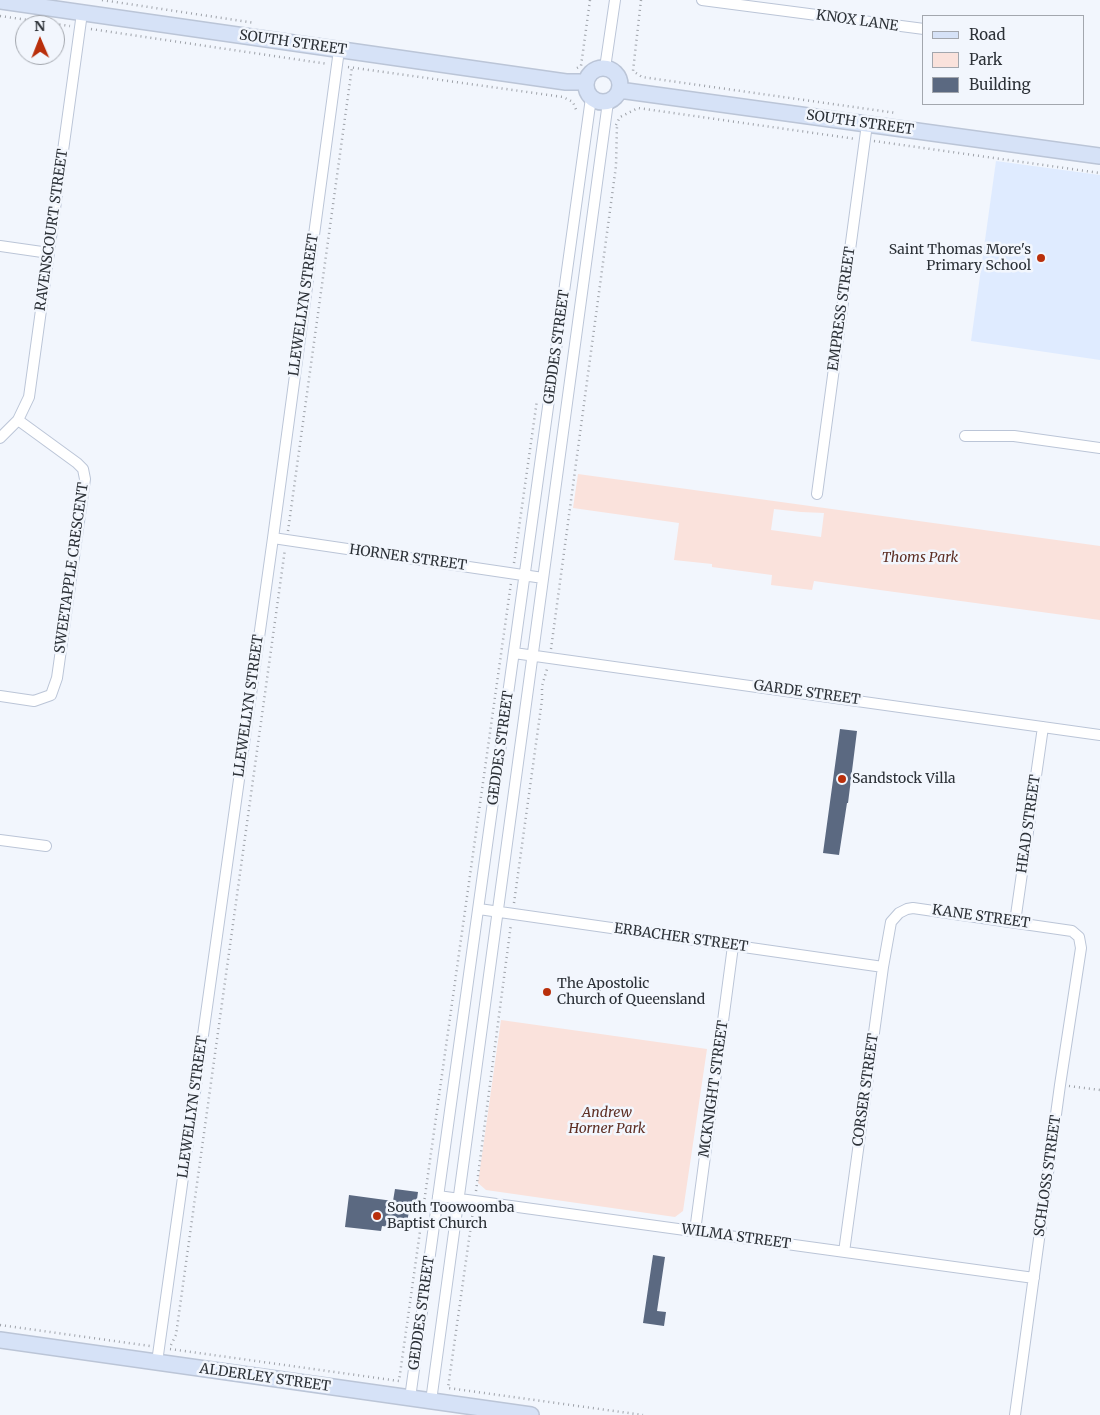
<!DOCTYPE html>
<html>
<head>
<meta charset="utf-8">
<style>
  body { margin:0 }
  #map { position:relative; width:1100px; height:1415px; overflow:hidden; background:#f2f6fd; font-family:Merriweather,serif }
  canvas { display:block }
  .legend { position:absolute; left:922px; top:15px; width:162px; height:90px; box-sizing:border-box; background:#f2f6fd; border:1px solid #a3a7ae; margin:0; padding:6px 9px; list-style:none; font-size:15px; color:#2c3137 }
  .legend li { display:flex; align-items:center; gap:10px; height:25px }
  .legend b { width:25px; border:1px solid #a3a7ae }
  .north { position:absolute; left:15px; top:15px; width:50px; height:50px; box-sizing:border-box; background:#f2f6fd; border:1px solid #a3a7ae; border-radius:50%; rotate:359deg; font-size:14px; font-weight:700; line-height:20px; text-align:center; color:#2c3137 }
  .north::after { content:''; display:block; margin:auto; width:18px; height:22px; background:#b92f0b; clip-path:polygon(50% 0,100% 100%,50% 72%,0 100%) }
</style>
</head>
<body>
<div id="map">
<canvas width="1100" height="1415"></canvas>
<ul class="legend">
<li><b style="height:6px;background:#d6e2f7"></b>Road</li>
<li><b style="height:14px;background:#fae2dc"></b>Park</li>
<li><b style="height:14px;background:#5b6981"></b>Building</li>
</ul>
<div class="north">N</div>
</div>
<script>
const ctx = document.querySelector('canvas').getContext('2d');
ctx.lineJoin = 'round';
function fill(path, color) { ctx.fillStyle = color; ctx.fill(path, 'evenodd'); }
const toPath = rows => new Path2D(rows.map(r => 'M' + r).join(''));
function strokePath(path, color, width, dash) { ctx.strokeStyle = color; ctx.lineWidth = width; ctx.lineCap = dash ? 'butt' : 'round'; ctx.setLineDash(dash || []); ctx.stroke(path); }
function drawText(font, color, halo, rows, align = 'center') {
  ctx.font = font + ' Merriweather,serif'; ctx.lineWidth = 5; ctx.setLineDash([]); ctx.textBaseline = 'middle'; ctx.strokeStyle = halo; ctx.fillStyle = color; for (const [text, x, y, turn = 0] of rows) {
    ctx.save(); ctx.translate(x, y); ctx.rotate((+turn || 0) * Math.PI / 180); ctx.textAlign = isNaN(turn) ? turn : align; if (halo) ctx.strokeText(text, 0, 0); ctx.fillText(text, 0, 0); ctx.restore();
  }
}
fill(toPath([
  [996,161,1100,175,1100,360,971,341]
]), '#dfebff');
fill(toPath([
  [578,474,1100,546,1100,620,814,581,812,590,771,585,772,575,712,567,712,564,674,560,679,523,573,508],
  [774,509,801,512,824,513,821,537,771,530],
  [501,1020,707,1049,683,1211,675,1217,486,1190,478,1183]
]), '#fae2dc');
fill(toPath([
  [840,729,857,731,848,803,847,803,839,855,823,853],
  [395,1189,418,1192,416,1206,410,1205,406,1229,382,1226,381,1231,345,1227,349,1195,393,1201],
  [653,1255,665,1257,657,1311,666,1312,664,1326,643,1323]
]), '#5b6981');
const street = toPath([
  [702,0,924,29],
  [605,68,615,0],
  [0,246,49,253],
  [965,436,1014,436,1100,448],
  [0,438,18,420,29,397,82,13],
  [817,494,867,124],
  [273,538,543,578],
  [514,653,1100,735],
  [0,696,34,701,51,695,57,678,85,479,83,469,77,463,18,420],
  [0,840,46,846],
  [479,909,883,967],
  [1015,922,1043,727],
  [438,1196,1034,1278],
  [695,1231,733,946],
  [844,1252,883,967,891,922,899,913,907,909,913,908,1072,931,1079,937,1081,948,1060,1085,1015,1415],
  [157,1362,273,538,339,50],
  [410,1398,591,98],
  [431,1401,608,102]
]);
const secondary = toPath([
  [0,1,566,82,586,82],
  '586 85a17 17 0 1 1 34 0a17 17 0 1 1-34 0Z',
  [619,90,1100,156],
  [0,1340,531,1415]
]);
strokePath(street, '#bbc5d7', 12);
strokePath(secondary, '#bbc5d7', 18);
strokePath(toPath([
  [102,0,255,23],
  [641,0,633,71,642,77,896,113],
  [0,16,70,26],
  [91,29,328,64],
  [348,67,563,97,573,102,577,112],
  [577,68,581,66,590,0],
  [616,125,620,117,638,108,856,139],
  [874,141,1100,173],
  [288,531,352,67],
  [514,563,537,400],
  [551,649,616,166,617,125],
  [514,903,542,700,542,686,547,669],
  [1069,1086,1100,1090],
  [476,1191,511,924],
  [473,1211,448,1388,643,1415],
  [0,1325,150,1346],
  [171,1345,176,1335,285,549],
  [170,1349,399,1381,511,583]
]), '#9ea2a9', 2.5, [1, 4]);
strokePath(street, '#fff', 10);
strokePath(secondary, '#d6e2f7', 15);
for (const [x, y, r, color] of [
  [1041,258,5,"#b92f0b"],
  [842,779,5,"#b92f0b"],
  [547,992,5,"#b92f0b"],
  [377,1216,5,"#b92f0b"]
]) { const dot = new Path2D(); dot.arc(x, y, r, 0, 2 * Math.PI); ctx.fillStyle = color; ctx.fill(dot); strokePath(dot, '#f2f6fd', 2); }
drawText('14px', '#2c3137', '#f2f6fd', [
  ["KNOX LANE",857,21,8],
  ["SOUTH STREET",293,43,8],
  ["SOUTH STREET",860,123,8],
  ["RAVENSCOURT STREET",52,230,-82],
  ["LLEWELLYN STREET",304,305,-82],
  ["EMPRESS STREET",842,309,-82],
  ["GEDDES STREET",557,347,-82],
  ["HORNER STREET",408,558,8],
  ["SWEETAPPLE CRESCENT",72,568,-82],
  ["GARDE STREET",807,693,8],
  ["LLEWELLYN STREET",249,706,-82],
  ["GEDDES STREET",501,748,-82],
  ["HEAD STREET",1029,824,-82],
  ["KANE STREET",981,917,8],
  ["ERBACHER STREET",681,938,8],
  ["MCKNIGHT STREET",714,1089,-82],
  ["CORSER STREET",866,1090,-82],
  ["LLEWELLYN STREET",193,1107,-82],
  ["SCHLOSS STREET",1048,1176,-82],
  ["WILMA STREET",736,1237,8],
  ["GEDDES STREET",422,1313,-82],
  ["ALDERLEY STREET",265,1378,8]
]);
drawText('14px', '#2c3137', '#f2f6fd', [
  ["Saint Thomas More's",1031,250,"right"],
  ["Primary School",1031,266,"right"],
  ["Sandstock Villa",852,779],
  ["The Apostolic",557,984],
  ["Church of Queensland",557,1000],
  ["South Toowoomba",387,1208],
  ["Baptist Church",387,1224]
], 'left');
drawText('italic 14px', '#5e2f24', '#f2f6fd', [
  ["Thoms Park",920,558],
  ["Andrew",607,1113],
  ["Horner Park",607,1129]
]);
</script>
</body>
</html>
